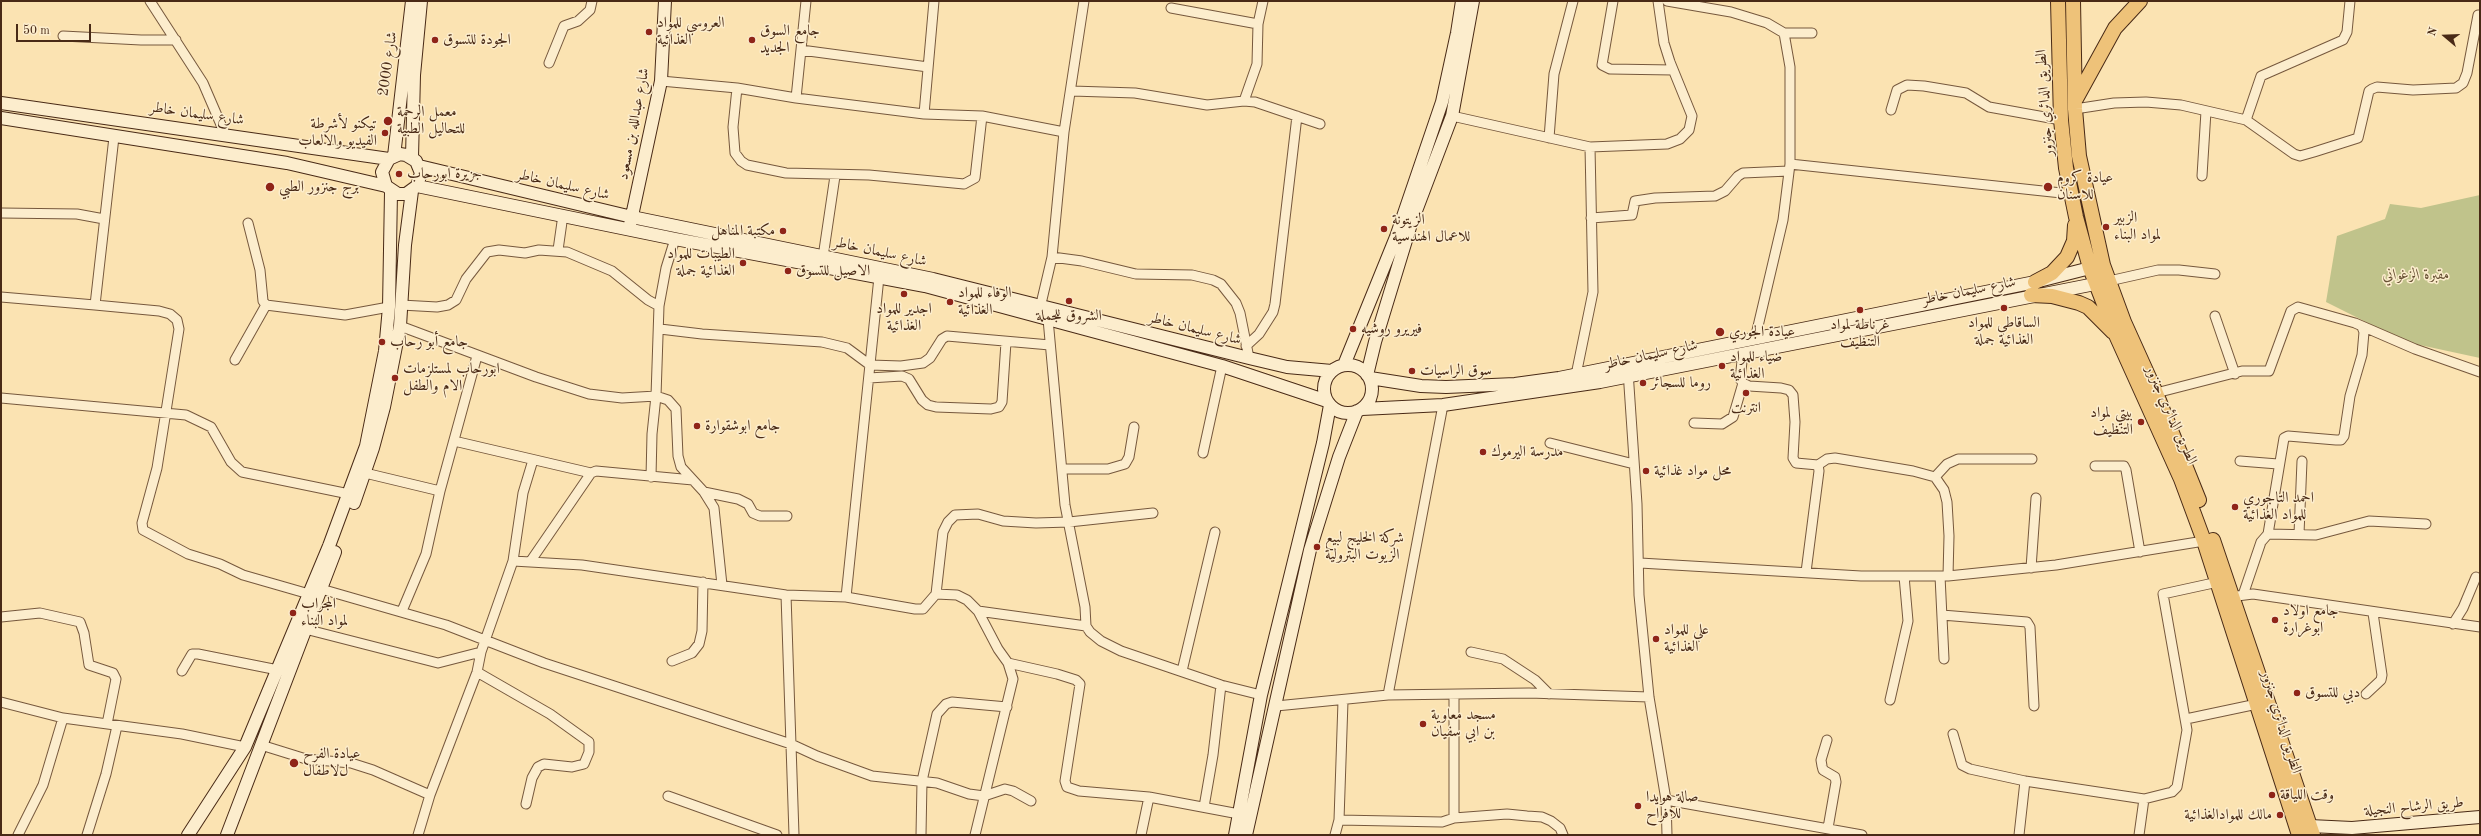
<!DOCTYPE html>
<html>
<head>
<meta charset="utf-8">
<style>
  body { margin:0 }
  #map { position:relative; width:2481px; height:836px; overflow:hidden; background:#fbe3b2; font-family:"Old Standard TT",serif }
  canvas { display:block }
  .frame { position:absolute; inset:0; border:2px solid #492a16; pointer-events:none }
  .north { position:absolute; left:2425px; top:16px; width:40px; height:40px; -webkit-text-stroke:3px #fcedcd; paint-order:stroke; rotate:289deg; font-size:11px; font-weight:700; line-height:16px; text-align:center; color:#492a16 }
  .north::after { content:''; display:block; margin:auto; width:14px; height:18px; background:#492a16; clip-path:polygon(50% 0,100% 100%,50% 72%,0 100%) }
  .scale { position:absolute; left:16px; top:24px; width:75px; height:18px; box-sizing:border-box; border:2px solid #492a16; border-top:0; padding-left:5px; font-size:12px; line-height:14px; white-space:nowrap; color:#492a16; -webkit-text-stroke:3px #fcedcd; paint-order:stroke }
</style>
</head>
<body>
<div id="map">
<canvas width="2481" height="836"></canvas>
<div class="frame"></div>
<div class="north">N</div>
<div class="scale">50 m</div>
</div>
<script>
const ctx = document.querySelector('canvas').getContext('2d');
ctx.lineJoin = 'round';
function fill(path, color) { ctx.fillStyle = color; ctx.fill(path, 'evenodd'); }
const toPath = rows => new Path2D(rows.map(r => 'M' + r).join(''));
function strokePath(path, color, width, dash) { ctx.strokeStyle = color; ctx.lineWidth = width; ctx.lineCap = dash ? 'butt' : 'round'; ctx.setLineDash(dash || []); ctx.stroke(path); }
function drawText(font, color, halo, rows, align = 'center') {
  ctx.font = font + ' "Old Standard TT",Amiri,serif'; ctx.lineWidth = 3; ctx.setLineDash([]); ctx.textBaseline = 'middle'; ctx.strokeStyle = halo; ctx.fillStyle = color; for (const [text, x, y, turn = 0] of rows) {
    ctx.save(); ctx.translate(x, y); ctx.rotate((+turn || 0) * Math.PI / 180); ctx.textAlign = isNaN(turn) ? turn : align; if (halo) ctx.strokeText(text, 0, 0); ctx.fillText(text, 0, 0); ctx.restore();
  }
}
fill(toPath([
  [2480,195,2480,358,2406,342,2326,302,2337,236,2385,219,2390,204,2421,208]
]), '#c0c38b');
const street = toPath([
  [150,1,203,83,225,134],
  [1613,1,1602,65,1610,69,1673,70],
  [1667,1,1731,12,1767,23,1784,33,1812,33],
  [1171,8,1258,24],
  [63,36,141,40,176,40],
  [801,50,928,67],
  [549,63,564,26,578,21,590,10,592,1],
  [661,81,737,88,796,98,924,114,982,116,1064,132],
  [737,88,733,127,735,153,741,161,747,165,786,173,869,175,964,184,975,178,982,116],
  [1072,91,1135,93,1207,105,1244,101,1255,102,1320,124],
  [796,98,806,1],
  [1244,101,1257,64,1258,24,1263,1],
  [2075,109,2114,103,2146,102,2181,105,2246,120,2294,154,2300,156,2314,152,2358,138,2369,91,2372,89,2377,87,2413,90,2456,88,2463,83,2467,73,2478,15],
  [1891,110,1897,90,1907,85,1924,86,1966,93,1989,107,2061,120],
  [924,114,934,1],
  [1452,116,1590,147,1667,144,1680,139,1689,130,1692,116,1670,62,1664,43,1658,1],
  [2246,120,2261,76,2343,40,2347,32,2350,1],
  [114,137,95,305,159,311,170,314,177,320,179,329,157,468,142,523,143,530,188,554,220,564,243,575,309,594],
  [1549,138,1554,74,1573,1],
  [1790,164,2071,194],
  [2202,176,2206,111],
  [1,213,77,214,104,219],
  [1591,218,1632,215,1635,201,1655,198,1715,196,1725,191,1738,176,1743,173,1789,171],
  [248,223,260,270,263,301,266,305,345,315,389,307],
  [675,239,666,268,659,306,656,396,668,400,676,409,678,456,681,467,704,492,714,508,722,585],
  [558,250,563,215],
  [823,257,835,176],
  [1052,257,1082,261,1136,274,1192,275,1213,280,1221,284,1236,303,1240,313,1249,358],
  [2109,281,2158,270,2179,270,2215,274],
  [1,297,95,305],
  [401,305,437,307,448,305,456,300,466,279,487,252,499,250,525,253,539,250,567,252,612,271,648,300,659,306],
  [1040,308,1052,257,1064,132,1084,1],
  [2215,316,2235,374],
  [1048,319,1065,505,1085,607,1086,626],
  [400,326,536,377,589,394,622,398,656,396,652,434,651,477],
  [660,329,702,334,822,342,847,348,870,365,901,366,923,363,930,358,942,339,947,336,1050,345],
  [1755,339,1783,220,1790,164,1790,67,1784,33],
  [1246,346,1259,334,1273,312,1275,304,1297,116],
  [1743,353,1740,379,1743,383,1749,386,1781,388,1789,390,1793,395,1795,422,1793,458,1796,463,1818,465,1827,459,1835,458,1913,471,1935,477,1944,490,1947,502,1949,536,1948,576],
  [235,360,266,305],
  [1628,371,1637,504,1639,595,1649,697,1666,800,1667,835],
  [1576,375,1593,292,1590,147],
  [869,378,902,376,909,379,922,400,928,405,936,407,991,409,999,407,1002,402,1006,342],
  [2156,393,2242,371,2269,371,2291,311,2298,307,2355,323,2415,349,2480,372],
  [1,398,186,415,211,427,231,462,242,472,349,494],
  [1694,423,1722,424,1733,417,1743,383],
  [454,441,591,473,596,471,693,480],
  [1550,443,1634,464],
  [1203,453,1222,366],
  [2240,461,2278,464],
  [2095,466,2124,466,2126,470,2140,552],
  [1062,469,1108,469,1125,464,1129,457,1134,427],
  [365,473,440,491],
  [1935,477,1947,464,1958,459,2032,459],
  [704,492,738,499,748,504,753,513,760,516,787,516],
  [2268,534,2316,535,2369,521,2426,524],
  [2299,534,2302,461],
  [513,561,582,565,786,595,846,597,915,609,923,609,936,594,957,595,967,600,978,611,1086,626,1090,632,1101,641,1121,651,1221,685,1261,695],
  [530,562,591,473],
  [1640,563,1861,576,1948,576,2056,565,2204,541],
  [2031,568,2036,498],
  [1806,572,1819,471,1818,465],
  [1940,576,1944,659],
  [321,589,446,625,544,663,791,744,817,756,872,776,937,783,969,794,984,796,1005,789,1013,791,1031,801],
  [936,594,943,532,948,522,955,515,978,514,1003,521,1036,523,1069,522,1153,513],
  [786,595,794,835],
  [2243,595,2261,542,2268,534,2284,438,2288,436,2336,440,2341,440,2344,436,2350,396,2362,355,2364,332,2362,327],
  [2237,596,2253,594,2480,627],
  [846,597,879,277],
  [402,611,426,554,440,491,477,356],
  [1942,615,2027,622,2030,627,2034,706],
  [1,617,40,613,80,622,84,633,89,665,113,673,116,679,107,724],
  [2453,624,2463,608,2476,577],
  [305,629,438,663,481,652],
  [1471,652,1503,659,1535,680,1549,694],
  [672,661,692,653,699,644,702,631,703,582],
  [1008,663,1057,674,1076,680,1080,684,1065,781,1067,787,1079,791,1149,797,1239,814],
  [182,671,192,654,198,654,278,670],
  [1182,671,1215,532],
  [477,672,550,714,589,742,589,752,584,764,572,767,544,764,538,767,532,778,526,804],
  [2366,694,2381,680,2382,675,2373,613],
  [1388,695,1443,405],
  [1890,700,1908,621,1904,576],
  [1,702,63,718,182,734,245,747],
  [1276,706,1388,695,1529,693,1649,697],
  [2186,719,2257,704],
  [1953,734,1962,765,1970,769,2025,781,2144,799,2172,792,2177,787,2187,730,2163,594,2218,582],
  [1827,740,1821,760,1822,766,1823,770,1835,777,1836,782,1828,828],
  [261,745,306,759,351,763,373,770,430,795],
  [668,796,777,835],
  [1666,800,1862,835],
  [1204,807,1213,755,1221,685],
  [1454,818,1454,696],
  [1339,820,1442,822,1454,818,1507,814,1527,816,1542,817,1551,821,1560,828,1563,835],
  [18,835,43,785,63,718],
  [87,835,106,774,117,726],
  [418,835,430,795,477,672,481,652,513,561,523,493,533,460],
  [921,835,922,781,937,714,946,704,952,702,1007,707],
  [975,835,1013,679,1008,663,998,649,978,611],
  [1141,835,1149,797],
  [1335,835,1339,820,1343,701],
  [2019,835,2025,781],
  [2139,835,2144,799]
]);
const secondary = toPath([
  [1,103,389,159],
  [1,118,287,163,386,186,398,194,406,194,417,186,421,173,416,161,406,155,400,154,389,159,382,172,386,186],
  [394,156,412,1],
  [412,157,414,75,421,1],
  [419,166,632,217,933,279,1249,358,1287,367,1332,371],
  [417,186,675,239,925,286,1222,366,1327,401],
  [630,225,661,81,665,1],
  [1344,365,1396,237,1442,102,1457,33,1462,1],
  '1324 389a24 24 0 1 1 48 0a24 24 0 1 1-48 0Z',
  [1367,375,1375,342,1411,224,1452,116,1473,1],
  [1370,378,1421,386,1446,387,1515,384,1559,378,2035,282,2098,266],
  [1362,409,1443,405,1600,382,2105,282],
  [354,503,373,448,384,407,400,326,405,245,412,191],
  [2310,826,2352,828,2480,817],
  [188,835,245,747,329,546,366,446,385,351,389,307,391,192],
  [227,835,335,552],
  [1235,835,1261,695,1323,443,1330,405],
  [1246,835,1310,550,1339,457,1357,411]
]);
const primary = toPath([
  [2058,1,2061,120,2066,168,2076,217,2090,268,2116,335,2181,479,2204,541,2299,835],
  [2073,1,2075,109,2079,156,2103,265,2124,322,2156,393,2199,500],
  [2076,99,2115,28,2140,1],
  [2035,282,2052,273,2067,257,2074,241,2075,225],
  [2031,295,2052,296,2079,303,2088,307,2113,332],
  [2213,540,2313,835]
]);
strokePath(street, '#76583d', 11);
strokePath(secondary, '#492a16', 14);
strokePath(primary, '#492a16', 16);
strokePath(street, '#fcedcd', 9);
strokePath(secondary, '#fcedcd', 12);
strokePath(primary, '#eec279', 14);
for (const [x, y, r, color] of [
  [649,32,4,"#8f2418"],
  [435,40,4,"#8f2418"],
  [752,40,4,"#8f2418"],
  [388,121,5,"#8f2418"],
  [385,133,4,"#8f2418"],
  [399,174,4,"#8f2418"],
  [270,187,5,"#8f2418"],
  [2048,187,5,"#8f2418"],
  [2106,227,4,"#8f2418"],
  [1384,229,4,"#8f2418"],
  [783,231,4,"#8f2418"],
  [743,263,4,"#8f2418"],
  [788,271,4,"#8f2418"],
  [904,294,4,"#8f2418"],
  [1069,301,4,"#8f2418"],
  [950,302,4,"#8f2418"],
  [2004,308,4,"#8f2418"],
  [1860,310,4,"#8f2418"],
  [1353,329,4,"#8f2418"],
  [1720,332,5,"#8f2418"],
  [382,342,4,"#8f2418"],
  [1722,366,4,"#8f2418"],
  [1412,371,4,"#8f2418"],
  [395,378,4,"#8f2418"],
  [1643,383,4,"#8f2418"],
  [1746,393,4,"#8f2418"],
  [2141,422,4,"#8f2418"],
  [697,426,4,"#8f2418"],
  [1483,452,4,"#8f2418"],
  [1646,471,4,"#8f2418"],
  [2235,507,4,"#8f2418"],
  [1317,547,4,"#8f2418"],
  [293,613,4,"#8f2418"],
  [2275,620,4,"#8f2418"],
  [1656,639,4,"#8f2418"],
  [2297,693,4,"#8f2418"],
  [1423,724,4,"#8f2418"],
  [294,763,5,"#8f2418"],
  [2272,795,4,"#8f2418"],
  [1638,806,4,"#8f2418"],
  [2280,815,4,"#8f2418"]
]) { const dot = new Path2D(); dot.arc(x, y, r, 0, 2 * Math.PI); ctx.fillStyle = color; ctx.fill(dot); strokePath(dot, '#fcedcd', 1.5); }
drawText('15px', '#492a16', '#fcedcd', [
  ["العروسي للمواد",657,23],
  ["الغذائية",657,40],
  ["جامع السوق",760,31],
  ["الجديد",760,48],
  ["الجودة للتسوق",443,40],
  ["معمل الرحمة",397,112],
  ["للتحاليل الطبية",397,129],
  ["تيكنو لأشرطة",377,124,"right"],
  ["الفيديو والالعاب",377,141,"right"],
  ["جزيرة ابورحاب",407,174],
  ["عيادة كروم",2057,178],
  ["للاسنان",2057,195],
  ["برج جنزور الطبي",279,187],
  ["الزبير",2114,218],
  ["لمواد البناء",2114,235],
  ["الزيتونة",1392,220],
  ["للاعمال الهندسية",1392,237],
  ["مكتبة المناهل",775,231,"right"],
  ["الطيبات للمواد",735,254,"right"],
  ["الغذائية جملة",735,271,"right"],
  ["الاصيل للتسوق",796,271],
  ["الوفاء للمواد",958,293],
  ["الغذائية",958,310],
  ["اجدير للمواد",904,309,"center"],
  ["الغذائية",904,326,"center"],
  ["الشروق للجملة",1069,316,"center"],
  ["الساقاطي للمواد",2004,323,"center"],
  ["الغذائية جملة",2004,340,"center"],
  ["غرناطة لمواد",1860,325,"center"],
  ["التنظيف",1860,342,"center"],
  ["فيريرو روشيه",1361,329],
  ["عيادة الجوري",1729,332],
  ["جامع أبو رحاب",390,342],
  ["ضياء للمواد",1730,357],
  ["الغذائية",1730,374],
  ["ابورحاب لمستلزمات",403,369],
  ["الام والطفل",403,386],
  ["سوق الراسيات",1420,371],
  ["روما للسجائر",1651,383],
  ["انترنت",1746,408,"center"],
  ["بيتي لمواد",2133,413,"right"],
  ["التنظيف",2133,430,"right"],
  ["جامع ابوشقوارة",705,426],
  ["مدرسة اليرموك",1491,452],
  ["محل مواد غذائية",1654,471],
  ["احمد التاجوري",2243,498],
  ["للمواد الغذائية",2243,515],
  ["شركة الخليج لبيع",1325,538],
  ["الزيوت البترولية",1325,555],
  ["المجراب",301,604],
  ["لمواد البناء",301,621],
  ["جامع اولاد",2283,611],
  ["ابوغرارة",2283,628],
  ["علي للمواد",1664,630],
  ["الغذائية",1664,647],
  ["دبي للتسوق",2305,693],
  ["مسجد معاوية",1431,715],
  ["بن ابي سفيان",1431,732],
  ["عيادة الفرح",303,754],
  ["لﻻطفال",303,771],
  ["وقت اللياقة",2280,795],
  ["صالة هويدا",1646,797],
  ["للافراح",1646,814],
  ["مالك للموادالغذائية",2272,815,"right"]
], 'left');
drawText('15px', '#492a16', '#fcedcd', [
  ["شارع 2000",388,64,-82],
  ["الطريق الدائري جنزور",2045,103,-94],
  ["شارع سليمان خاطر",197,114,8],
  ["شارع عبدالله بن مسعود",634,124,-79],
  ["شارع سليمان خاطر",563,185,13],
  ["شارع سليمان خاطر",880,252,12],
  ["شارع سليمان خاطر",1969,291,-11],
  ["شارع سليمان خاطر",1195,329,14],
  ["شارع سليمان خاطر",1651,355,-12],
  ["الطريق الدائري جنزور",2171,415,66],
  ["الطريق الدائري جنزور",2281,722,73],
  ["طريق الرشاح النجيلة",2414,807,-5]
]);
drawText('italic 15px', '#675033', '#fcedcd', [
  ["مقبرة الزغواني",2416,275]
]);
</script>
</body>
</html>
